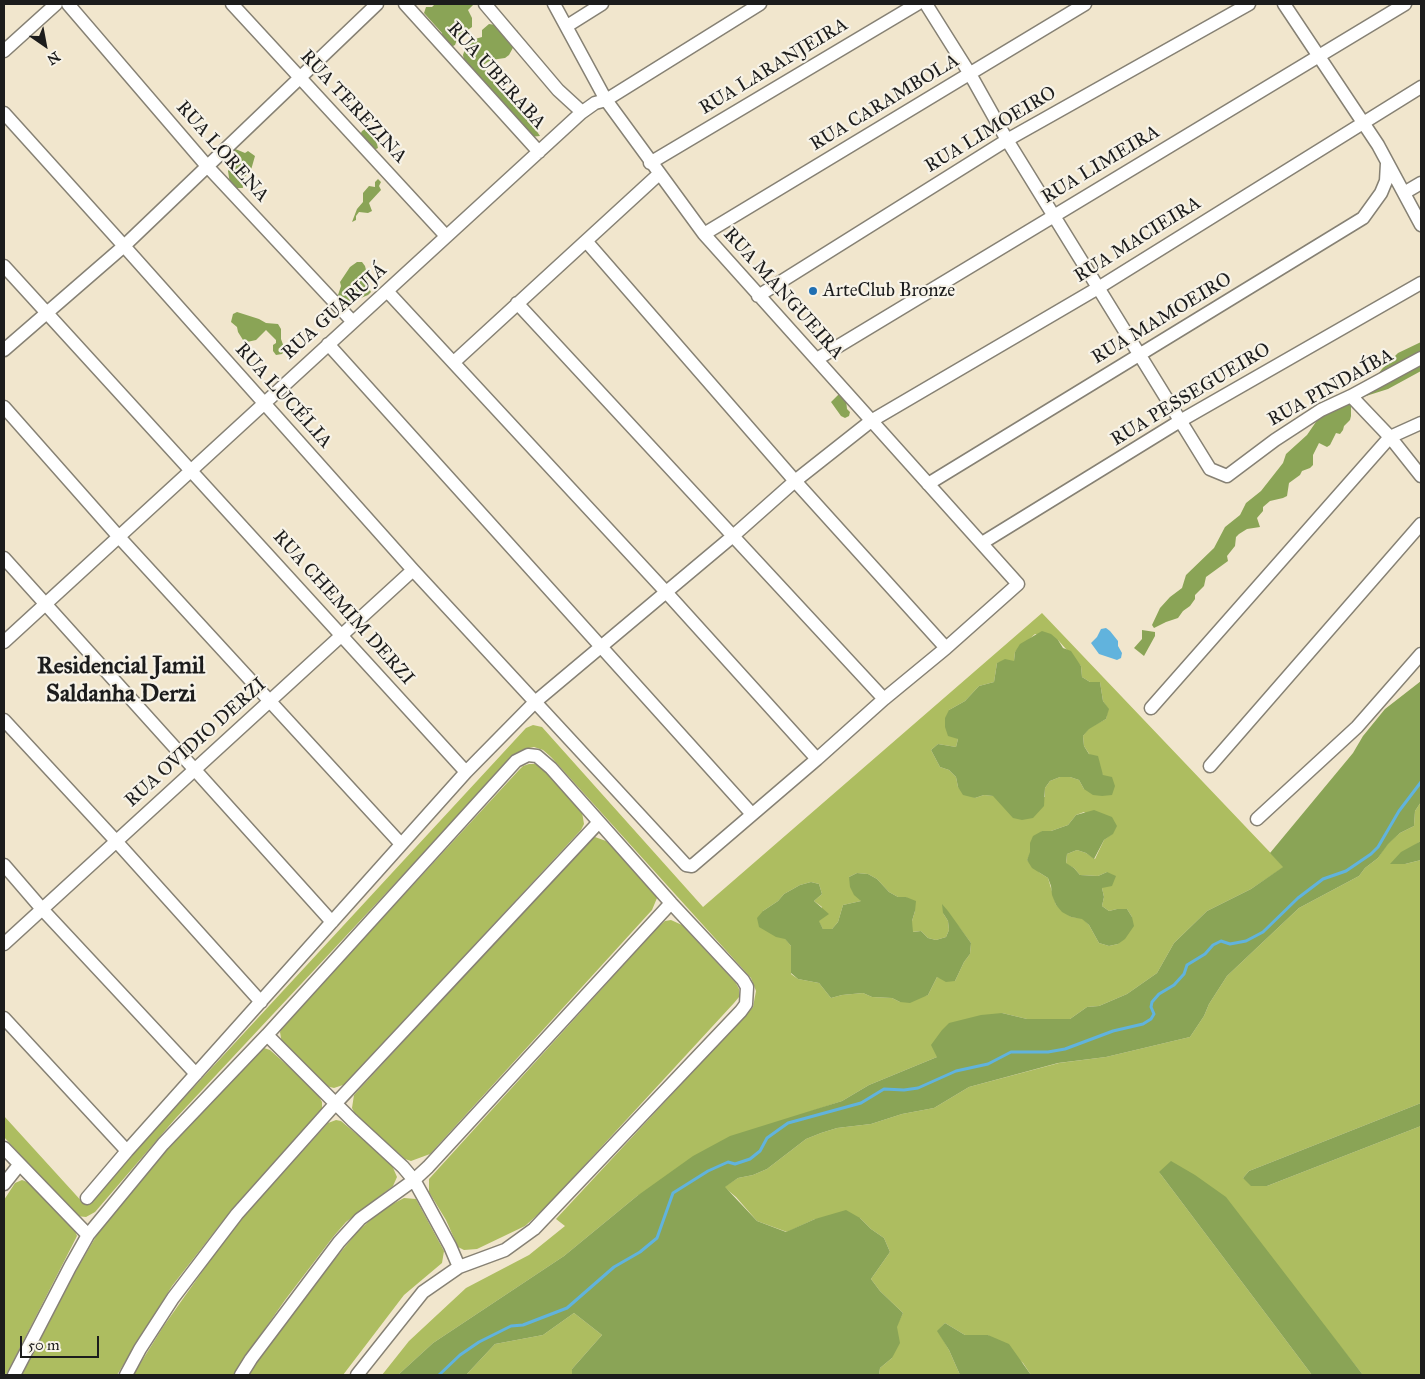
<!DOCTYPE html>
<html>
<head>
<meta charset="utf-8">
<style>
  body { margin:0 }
  #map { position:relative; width:1425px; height:1379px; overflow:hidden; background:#f1e6cd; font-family:"IM FELL Great Primer",serif }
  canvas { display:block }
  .frame { position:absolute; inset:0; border:5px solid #1c1c1c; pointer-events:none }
  .north { position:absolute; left:20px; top:20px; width:50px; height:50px; -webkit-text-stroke:4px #f7f3e8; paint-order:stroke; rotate:147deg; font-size:14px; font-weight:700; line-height:20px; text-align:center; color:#1c1c1c }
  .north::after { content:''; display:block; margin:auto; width:18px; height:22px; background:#1c1c1c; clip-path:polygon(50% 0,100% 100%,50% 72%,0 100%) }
  .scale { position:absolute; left:20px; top:1336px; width:79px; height:22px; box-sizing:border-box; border:2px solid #1c1c1c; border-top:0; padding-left:6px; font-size:15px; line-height:18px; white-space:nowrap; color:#1c1c1c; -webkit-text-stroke:4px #f7f3e8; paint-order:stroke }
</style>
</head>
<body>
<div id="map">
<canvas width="1425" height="1379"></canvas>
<div class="frame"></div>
<div class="north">N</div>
<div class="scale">50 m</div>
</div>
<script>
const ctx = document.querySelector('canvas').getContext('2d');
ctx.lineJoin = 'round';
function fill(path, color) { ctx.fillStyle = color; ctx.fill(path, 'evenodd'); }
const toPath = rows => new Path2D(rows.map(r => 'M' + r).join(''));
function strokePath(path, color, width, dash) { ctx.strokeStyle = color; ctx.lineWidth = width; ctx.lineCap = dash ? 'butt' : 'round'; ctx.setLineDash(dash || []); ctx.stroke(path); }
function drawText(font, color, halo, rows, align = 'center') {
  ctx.font = font + ' "IM FELL Great Primer",serif'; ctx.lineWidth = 4.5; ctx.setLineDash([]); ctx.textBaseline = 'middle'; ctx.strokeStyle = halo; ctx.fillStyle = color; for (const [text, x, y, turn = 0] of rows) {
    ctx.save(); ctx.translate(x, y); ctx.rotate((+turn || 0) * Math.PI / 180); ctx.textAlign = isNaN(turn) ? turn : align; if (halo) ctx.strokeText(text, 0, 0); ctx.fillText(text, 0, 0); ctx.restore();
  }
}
fill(toPath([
  [1042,613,1284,867,1251,889,1207,911,1174,943,1157,973,1127,994,1099,1006,1087,1007,1070,1019,1027,1019,1002,1013,937,1057,869,1085,842,1101,803,1114,637,1196,564,1256,433,1343,398,1375,382,1375,409,1341,466,1288,529,1255,565,1226,556,1219,753,1007,756,991,751,978,551,757,543,750,534,747,524,749,515,755,175,1119,95,1212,86,1217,76,1216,4,1137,4,1116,85,1205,526,728,533,725,542,727,703,907],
  [1035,634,1058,640,1081,666,1082,677,1090,682,1100,682,1103,701,1108,709,1106,719,1089,728,1083,736,1084,746,1103,775,1084,789,1079,780,1070,777,1060,777,1050,781,1045,788,1045,797,1000,802,994,796,984,795,975,798,958,787,956,777,949,770,940,767,931,750,938,744,956,747,958,739,949,710,965,701,979,686,994,682,997,663,1014,661,1015,652],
  [1084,812,1112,834,1104,840,1095,859,1086,853,1077,850,1067,854,1066,864,1074,868,1080,875,1098,876,1107,872,1102,888,1104,897,1102,906,1109,911,1117,909,1127,909,1132,917,1118,944,1109,946,1099,943,1089,925,1082,918,1071,917,1056,905,1048,878,1040,873,1027,860,1042,831,1051,831,1068,825,1076,815],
  [857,873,868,874,877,879,889,892,898,897,906,897,915,911,912,921,912,932,921,931,928,938,936,940,946,937,949,930,948,921,943,913,959,927,971,943,970,954,964,962,955,981,937,977,928,995,900,1002,892,998,872,997,863,993,842,995,831,998,819,983,798,979,791,974,791,946,763,911,778,901,784,894,800,885,811,882,819,884,822,894,814,901,822,907,818,920,823,929,832,929,838,922,843,905,861,901,849,877],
  [529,764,535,764,542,768,582,812,584,824,581,830,346,1084,334,1088,326,1086,282,1044,280,1032,282,1027,519,770,523,766],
  [1421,802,1421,841,1415,845,1405,864,1421,860,1421,1103,1249,1171,1243,1178,1267,1186,1421,1126,1421,1375,1363,1375,1312,1311,1159,1172,1312,1375,1031,1375,1023,1363,988,1335,965,1335,945,1323,938,1331,949,1350,960,1375,879,1375,880,1368,892,1358,896,1327,903,1313,880,1291,871,1279,890,1252,884,1238,871,1229,860,1218,815,1219,787,1232,757,1221,736,1197,724,1187,738,1178,753,1175,767,1169,806,1139,821,1133,837,1128,871,1124,902,1114,934,1108,969,1087,1059,1063,1106,1057,1190,1037,1204,1016,1209,1004,1227,976,1299,908,1359,876,1365,868,1378,858,1387,844,1400,833,1414,826,1415,811],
  [595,837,606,841,655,891,657,898,652,910,430,1154,411,1161,405,1159,355,1114,352,1108,354,1095,589,841],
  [671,920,682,925,736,983,739,989,739,997,734,1003,546,1207,525,1226,477,1249,464,1250,458,1247,446,1220,429,1192,429,1179,658,927,665,921],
  [264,1048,270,1050,316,1091,322,1102,322,1109,319,1114,222,1222,172,1286,117,1375,22,1375,77,1269,98,1233,158,1158,257,1050],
  [336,1120,341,1121,391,1163,397,1177,393,1186,346,1222,333,1237,285,1300,243,1360,234,1375,133,1375,163,1327,233,1228,328,1123],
  [22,1180,30,1183,75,1231,77,1236,6,1375,4,1375,4,1200,15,1183],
  [404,1198,416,1199,444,1251,442,1263,404,1295,343,1375,249,1375,281,1325,358,1231,383,1209],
  [574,1313,602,1335,572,1369,572,1375,466,1375,495,1344,543,1335]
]), '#adbd60');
fill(toPath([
  [435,4,474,4,468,10,472,18,472,27,458,37,455,45,449,48,443,43,442,33,424,13,426,7,432,7],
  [489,24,509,27,518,31,515,44,509,55,505,58,491,60,483,65,488,74,521,108,540,136,530,137,465,65,463,55,466,46,475,39,482,37,482,30],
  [370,126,373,128,378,148,374,150,360,135,362,131],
  [233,148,245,153,248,151,255,156,251,170,242,180,243,188,234,188,230,184,228,171,230,167,227,159,227,155],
  [378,179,381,182,379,186,381,190,369,203,372,211,368,213,359,212,356,216,356,220,352,222,357,209,363,202,363,193,369,186,375,187,375,182],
  [357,262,362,262,365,266,368,278,366,282,371,292,368,295,356,300,343,302,338,295,341,286,340,282,350,267],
  [237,312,259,319,266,323,278,324,281,329,281,339,285,350,282,354,276,355,273,351,273,345,276,343,276,340,266,330,256,340,247,342,243,340,238,332,237,327,231,322,233,314],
  [1421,342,1421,371,1388,389,1366,396,1368,387,1382,369,1398,353],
  [841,392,846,400,847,409,850,412,849,416,845,418,841,416,831,402],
  [1347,400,1351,406,1351,416,1350,420,1344,426,1343,430,1340,434,1336,433,1330,445,1327,447,1319,443,1313,455,1313,465,1310,468,1302,471,1300,475,1289,483,1287,496,1283,498,1270,501,1263,507,1263,511,1257,518,1260,527,1247,529,1239,534,1236,537,1235,546,1227,556,1228,561,1206,577,1204,586,1195,595,1195,599,1190,606,1183,611,1178,618,1166,622,1154,628,1152,625,1160,608,1170,597,1182,588,1186,575,1214,548,1225,527,1240,515,1246,503,1261,491,1283,463,1286,454,1307,435,1320,416],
  [1142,630,1155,632,1155,636,1144,656,1134,648,1142,639],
  [1042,631,1051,634,1058,640,1063,648,1071,651,1081,666,1082,677,1090,682,1100,682,1103,701,1109,709,1106,719,1089,729,1083,736,1084,746,1089,754,1098,756,1103,775,1112,777,1115,786,1112,795,1102,796,1093,795,1084,789,1079,780,1070,777,1060,777,1050,781,1045,788,1044,806,1033,818,1022,820,1013,818,993,796,984,795,975,798,963,795,958,787,956,777,949,770,940,767,931,750,938,744,956,747,958,739,948,736,945,727,945,718,949,710,965,701,979,686,994,682,997,663,1005,659,1014,661,1015,652,1020,644],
  [1421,681,1421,802,1415,811,1414,826,1400,833,1388,844,1378,858,1365,868,1359,876,1299,908,1227,976,1209,1004,1204,1016,1190,1037,1106,1057,1058,1063,969,1087,934,1108,902,1114,871,1124,837,1128,821,1133,806,1139,767,1169,753,1175,738,1178,725,1187,757,1221,786,1232,815,1219,846,1210,860,1218,871,1229,884,1238,890,1252,871,1279,880,1291,903,1313,897,1327,900,1343,892,1358,880,1368,879,1375,572,1375,572,1369,602,1335,574,1313,543,1335,495,1344,466,1375,398,1375,433,1343,564,1256,637,1196,693,1156,730,1136,842,1101,869,1085,937,1057,931,1045,942,1030,949,1023,981,1015,1002,1013,1027,1019,1070,1019,1087,1007,1099,1006,1127,994,1157,973,1174,943,1207,911,1251,889,1283,867,1270,853,1353,753,1363,736,1385,709],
  [1094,810,1112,817,1117,826,1113,834,1104,840,1094,859,1086,853,1077,850,1067,854,1066,863,1074,868,1080,875,1098,876,1107,872,1116,876,1112,886,1102,888,1104,897,1102,906,1109,911,1117,909,1127,909,1132,917,1134,926,1125,939,1118,944,1109,946,1099,943,1089,925,1082,919,1071,917,1062,912,1056,905,1052,895,1051,886,1048,878,1032,868,1027,860,1030,852,1030,843,1033,836,1042,831,1051,831,1068,825,1076,815],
  [1421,841,1421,860,1405,864,1390,864,1401,852],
  [857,873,868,874,877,879,889,892,898,897,906,897,916,901,915,911,912,921,913,932,921,931,928,938,936,940,946,937,949,930,948,921,943,913,942,904,948,911,971,943,970,954,964,962,955,981,946,982,937,977,928,995,910,1003,900,1002,892,998,872,997,863,993,842,995,831,998,819,983,798,979,791,973,791,946,785,939,776,937,759,927,757,918,763,911,778,901,784,894,800,885,811,882,819,884,822,894,814,901,829,914,819,921,823,929,832,929,838,922,843,905,861,901,854,895,850,887,849,877],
  [1421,1103,1421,1126,1267,1186,1251,1186,1243,1178,1249,1171],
  [1171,1161,1195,1175,1226,1197,1363,1375,1312,1375,1159,1172],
  [945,1323,965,1335,988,1335,1009,1344,1031,1375,960,1375,949,1350,937,1331]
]), '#8aa456');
fill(toPath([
  [1106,628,1110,631,1118,641,1118,646,1122,653,1121,658,1117,660,1099,654,1091,643,1097,637,1101,629]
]), '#61b3dd');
strokePath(toPath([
  [439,1375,460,1355,479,1342,511,1326,523,1325,567,1308,614,1267,640,1252,657,1238,673,1193,708,1171,728,1162,735,1164,750,1159,760,1151,767,1138,788,1123,861,1103,884,1089,904,1090,918,1088,956,1071,988,1064,1011,1052,1048,1052,1065,1049,1113,1031,1143,1024,1151,1019,1154,1014,1151,1007,1152,1002,1159,994,1174,985,1184,974,1187,965,1205,954,1213,945,1221,941,1230,944,1246,941,1263,932,1298,898,1323,879,1346,871,1371,854,1378,847,1399,811,1421,782]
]), '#61b3dd', 3);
const street = toPath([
  [68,4,207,166,353,322],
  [232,4,446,236],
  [405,4,539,152],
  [485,4,558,90,582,112],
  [926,4,970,74,1007,140,1210,469,1227,476,1275,440,1321,410,1351,396,1421,358],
  [1284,4,1378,145,1421,225],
  [567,26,602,4],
  [4,51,56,4],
  [4,113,124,246,413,570,686,865,692,866,817,759,884,699,946,648,1018,584,704,234,606,100,554,4],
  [650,163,917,4],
  [1404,193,1421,183],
  [704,234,1085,4],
  [586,241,795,481,946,648],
  [4,266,466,772],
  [387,291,666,592,817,759],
  [758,296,1007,140,1249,4],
  [517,303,884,699],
  [328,344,751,813],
  [4,350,124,246,377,4],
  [817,359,1405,4],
  [454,362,659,174],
  [1351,396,1390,437,1421,476],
  [4,407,119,537,401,844],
  [928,484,1363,218,1381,193,1386,181,1387,163],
  [982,543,1180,421,1421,283],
  [4,558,332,922],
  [4,642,581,113,595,103,606,100,760,4],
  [1151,708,1390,437,1421,423],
  [4,720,116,841,261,1002],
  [1210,766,1421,524],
  [1257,819,1357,727,1421,654],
  [4,865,42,909,196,1074],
  [4,944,413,570],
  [4,1018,127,1151],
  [267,1035,352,1120,403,1167,414,1180,424,1198,450,1246,459,1267],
  [4,1148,88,1235],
  [4,1184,19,1165],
  [87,1198,127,1151,466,772,535,702,733,536,795,481,871,421,1098,288,1421,87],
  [14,1375,70,1267,88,1235,163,1144,267,1035,516,761,528,755,537,756,551,768,671,903,743,980,747,987,746,1004,741,1011,534,1229,505,1250,459,1267,423,1292,357,1375],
  [126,1375,140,1349,173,1298,237,1214,336,1103,599,822],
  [241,1375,251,1359,339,1242,360,1219,414,1180,428,1167,671,903]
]);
strokePath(street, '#868174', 15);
strokePath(street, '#fff', 12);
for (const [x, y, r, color] of [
  [813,291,5,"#1f6fb2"]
]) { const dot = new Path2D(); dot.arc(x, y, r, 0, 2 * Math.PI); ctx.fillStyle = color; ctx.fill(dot); strokePath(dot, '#f7f3e8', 2); }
drawText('19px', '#1c1c1c', '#f7f3e8', [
  ["RUA LARANJEIRA",774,67,-31],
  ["RUA UBERABA",496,76,48],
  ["RUA CARAMBOLA",885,103,-31],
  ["RUA TEREZINA",353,107,47],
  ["RUA LIMOEIRO",991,130,-31],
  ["RUA LORENA",222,152,48],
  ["RUA LIMEIRA",1101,165,-31],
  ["RUA MACIEIRA",1138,240,-32],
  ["RUA MANGUEIRA",783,294,48],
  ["RUA GUARUJÁ",335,312,-42],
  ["RUA MAMOEIRO",1162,319,-31],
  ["RUA PINDAÍBA",1331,388,-29],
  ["RUA PESSEGUEIRO",1191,395,-31],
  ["RUA LUCÉLIA",283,396,48],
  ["RUA CHEMIM DERZI",343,608,48],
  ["RUA OVIDIO DERZI",196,743,-42]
]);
drawText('19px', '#1c1c1c', '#f7f3e8', [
  ["ArteClub Bronze",823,291]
], 'left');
drawText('bold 24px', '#1c1c1c', '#f7f3e8', [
  ["Residencial Jamil",121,667],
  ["Saldanha Derzi",121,695]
]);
</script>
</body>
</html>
